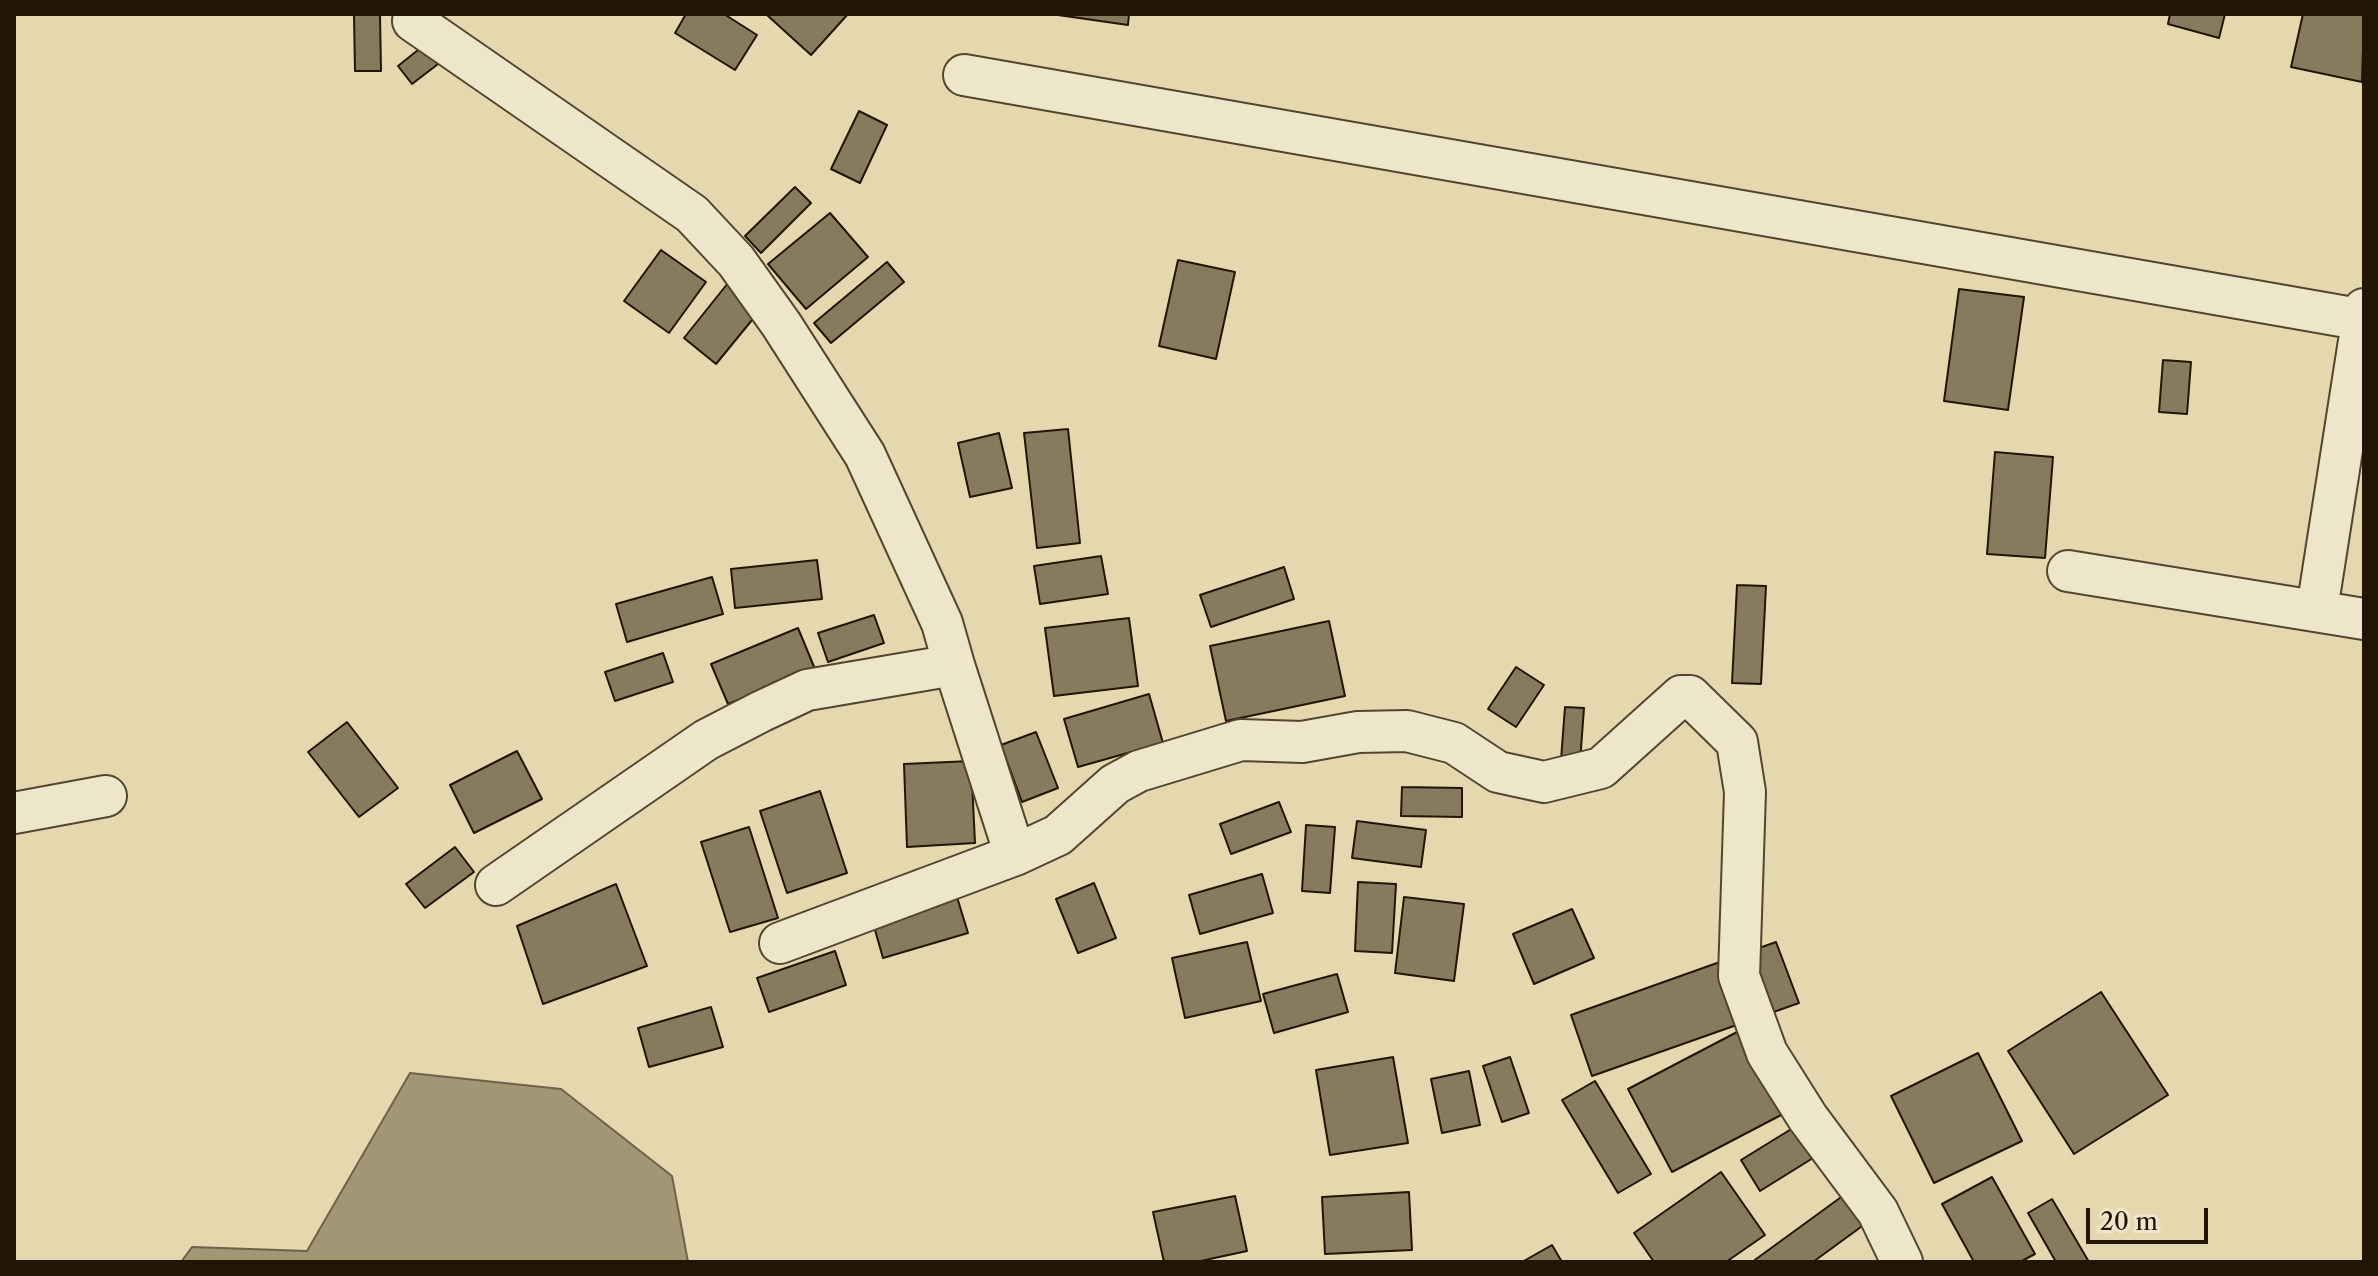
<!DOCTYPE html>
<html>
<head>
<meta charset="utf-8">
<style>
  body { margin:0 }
  #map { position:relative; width:2378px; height:1276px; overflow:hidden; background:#e5d8ae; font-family:"Libre Caslon Text",serif }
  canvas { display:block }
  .frame { position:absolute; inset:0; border:16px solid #221506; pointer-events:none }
  .scale { position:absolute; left:2086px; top:1208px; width:122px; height:36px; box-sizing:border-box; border:4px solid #221506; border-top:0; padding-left:10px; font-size:24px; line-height:28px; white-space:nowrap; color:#221506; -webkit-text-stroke:6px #eee6ca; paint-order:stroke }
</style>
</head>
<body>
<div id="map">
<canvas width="2378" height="1276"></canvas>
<div class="frame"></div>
<div class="scale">20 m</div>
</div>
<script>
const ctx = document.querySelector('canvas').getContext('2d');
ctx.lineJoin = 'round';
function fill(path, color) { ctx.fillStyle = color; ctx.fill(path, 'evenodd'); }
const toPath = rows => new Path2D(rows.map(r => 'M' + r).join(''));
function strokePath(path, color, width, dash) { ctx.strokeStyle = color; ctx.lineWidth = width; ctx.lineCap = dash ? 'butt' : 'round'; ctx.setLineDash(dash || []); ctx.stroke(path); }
const water = toPath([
  [410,1073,561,1089,672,1176,688,1262,181,1262,192,1247,307,1251,410,1073]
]);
fill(water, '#a39675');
strokePath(water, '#6f6249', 2);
const building = toPath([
  [686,14,724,14,757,35,735,70,675,33,686,14],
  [848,14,811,55,767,15,768,14,848,14],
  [1051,14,1129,14,1128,25,1051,14],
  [2170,14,2225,14,2219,38,2168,24,2170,14],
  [2303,14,2364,14,2362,82,2291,67,2303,14],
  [354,15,380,15,381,71,355,71,354,15],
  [428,42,442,61,412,84,398,66,428,42],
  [859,111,887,125,860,183,831,169,859,111],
  [795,187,811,203,761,253,745,236,795,187],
  [830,213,868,257,806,309,768,264,830,213],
  [661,250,706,282,669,333,624,301,661,250],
  [1178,260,1235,272,1216,359,1159,346,1178,260],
  [887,262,904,282,831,343,814,323,887,262],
  [728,283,761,309,716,364,684,338,728,283],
  [1959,289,2024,297,2008,410,1944,401,1959,289],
  [2163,360,2191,362,2187,414,2159,412,2163,360],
  [1068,429,1080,543,1037,548,1024,433,1068,429],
  [999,433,1012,488,970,497,958,443,999,433],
  [1995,452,2053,457,2045,558,1987,554,1995,452],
  [1101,556,1108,594,1040,604,1034,566,1101,556],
  [817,560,822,599,735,608,731,569,817,560],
  [1284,567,1294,599,1211,627,1200,595,1284,567],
  [712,577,723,614,627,642,616,604,712,577],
  [1737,585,1766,586,1761,684,1732,683,1737,585],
  [874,615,884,643,828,662,818,633,874,615],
  [1129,618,1138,686,1054,696,1045,628,1129,618],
  [1329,621,1345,696,1226,721,1210,646,1329,621],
  [798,628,815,669,728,704,711,664,798,628],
  [663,653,673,682,615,701,605,672,663,653],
  [1516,667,1544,685,1516,727,1488,709,1516,667],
  [1149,694,1163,743,1078,767,1064,719,1149,694],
  [1565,707,1584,708,1580,762,1561,760,1565,707],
  [347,722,398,788,359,817,308,752,347,722],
  [1036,732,1058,788,1022,802,1001,745,1036,732],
  [517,751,542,799,474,833,450,785,517,751],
  [971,761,975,843,907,847,904,764,971,761],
  [1402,787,1462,788,1462,817,1401,816,1402,787],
  [820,791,847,873,787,893,760,811,820,791],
  [1279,802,1291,832,1231,854,1220,824,1279,802],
  [1357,821,1426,830,1421,867,1352,858,1357,821],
  [1306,825,1335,827,1330,893,1302,891,1306,825],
  [749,827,778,918,730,932,701,842,749,827],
  [455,847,474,872,425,908,406,884,455,847],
  [1262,874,1273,913,1200,934,1189,895,1262,874],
  [1358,882,1396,884,1392,953,1355,951,1358,882],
  [1094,883,1116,938,1078,953,1056,899,1094,883],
  [616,884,647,966,543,1004,517,926,616,884],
  [953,884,968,933,883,958,869,909,953,884],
  [1404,897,1464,904,1454,981,1395,973,1404,897],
  [1572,909,1594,958,1534,984,1513,934,1572,909],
  [1247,942,1261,1001,1185,1018,1172,958,1247,942],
  [1776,942,1799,1003,1592,1076,1571,1015,1776,942],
  [835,951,846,985,769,1012,757,978,835,951],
  [1337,974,1348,1012,1274,1033,1263,994,1337,974],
  [2101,992,2168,1095,2074,1154,2008,1051,2101,992],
  [711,1007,723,1047,649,1067,638,1028,711,1007],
  [1762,1019,1806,1102,1672,1172,1628,1089,1762,1019],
  [1978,1053,2022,1141,1934,1183,1891,1096,1978,1053],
  [1393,1057,1408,1143,1330,1155,1316,1070,1393,1057],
  [1510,1057,1529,1113,1502,1122,1483,1066,1510,1057],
  [1469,1071,1480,1125,1442,1133,1431,1079,1469,1071],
  [1595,1081,1651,1174,1618,1193,1562,1100,1595,1081],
  [1814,1115,1834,1145,1760,1191,1741,1160,1814,1115],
  [1721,1172,1765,1235,1726,1262,1654,1262,1634,1233,1721,1172],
  [1992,1177,2035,1254,2020,1262,1974,1262,1942,1204,1992,1177],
  [1409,1192,1412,1250,1325,1254,1322,1197,1409,1192],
  [1844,1195,1865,1224,1813,1262,1752,1262,1844,1195],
  [1235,1196,1247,1251,1196,1262,1164,1262,1153,1212,1235,1196],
  [2052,1199,2089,1262,2056,1262,2028,1213,2052,1199],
  [1552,1245,1562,1262,1522,1262,1552,1245]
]);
fill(building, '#877a5d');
strokePath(building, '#221506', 2);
const minor = toPath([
  [413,21,692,214,736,261,781,324,865,455,942,623,954,665,807,690,762,711,706,740,496,885],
  [964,75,2364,320],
  [2068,571,2364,619],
  [2317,610,2364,309],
  [954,665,1015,855],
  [14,813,106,796],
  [780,943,1015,855,1058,835,1115,784,1139,771,1241,740,1302,742,1358,732,1407,731,1454,743,1498,772,1544,782,1601,768,1681,696,1690,696,1737,742,1745,792,1739,976,1767,1053,1808,1118,1878,1212,1902,1262]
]);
strokePath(minor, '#534630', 44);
strokePath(minor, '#eee6ca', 40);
</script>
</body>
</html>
